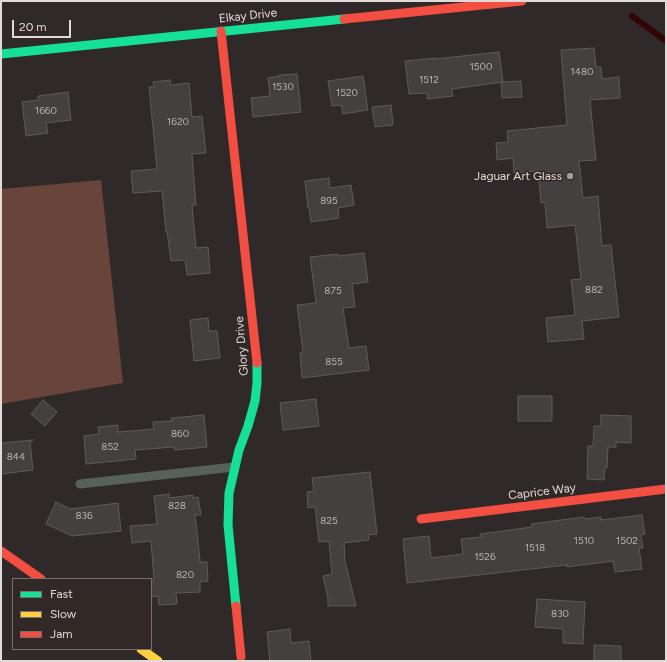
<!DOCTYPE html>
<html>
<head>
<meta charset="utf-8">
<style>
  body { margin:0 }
  #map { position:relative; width:667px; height:662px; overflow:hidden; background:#2f2a29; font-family:Figtree,sans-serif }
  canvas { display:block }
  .frame { position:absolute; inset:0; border:2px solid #e0dad9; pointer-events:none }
  .legend { position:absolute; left:12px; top:578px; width:140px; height:72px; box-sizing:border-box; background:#322826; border:1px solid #786f6e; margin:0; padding:5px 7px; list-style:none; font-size:12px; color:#e0dad9 }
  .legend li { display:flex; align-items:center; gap:8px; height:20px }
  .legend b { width:20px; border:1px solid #786f6e }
  .scale { position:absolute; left:12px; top:20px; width:59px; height:18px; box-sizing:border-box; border:2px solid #e0dad9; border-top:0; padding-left:5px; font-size:12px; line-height:14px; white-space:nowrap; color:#e0dad9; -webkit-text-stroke:3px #322826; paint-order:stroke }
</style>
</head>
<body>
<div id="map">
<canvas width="667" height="662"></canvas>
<div class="frame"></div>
<ul class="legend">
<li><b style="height:5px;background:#16e098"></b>Fast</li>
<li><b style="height:5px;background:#ffcf43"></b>Slow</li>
<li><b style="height:5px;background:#f24e42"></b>Jam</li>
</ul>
<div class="scale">20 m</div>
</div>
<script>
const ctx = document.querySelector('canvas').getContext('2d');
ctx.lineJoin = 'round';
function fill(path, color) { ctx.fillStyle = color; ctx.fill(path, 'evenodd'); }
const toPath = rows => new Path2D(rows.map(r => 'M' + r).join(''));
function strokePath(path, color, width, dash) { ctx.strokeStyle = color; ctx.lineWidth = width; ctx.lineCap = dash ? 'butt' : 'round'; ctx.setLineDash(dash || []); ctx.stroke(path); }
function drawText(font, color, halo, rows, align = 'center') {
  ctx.font = font + ' Figtree,sans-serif'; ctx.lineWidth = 3; ctx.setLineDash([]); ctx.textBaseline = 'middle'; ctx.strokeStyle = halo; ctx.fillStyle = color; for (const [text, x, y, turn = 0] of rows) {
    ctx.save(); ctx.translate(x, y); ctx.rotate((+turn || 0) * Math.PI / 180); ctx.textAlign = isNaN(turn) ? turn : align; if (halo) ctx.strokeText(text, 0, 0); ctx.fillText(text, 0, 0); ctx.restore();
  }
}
fill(toPath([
  [101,180,123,383,1,404,1,189]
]), '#68443a');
strokePath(toPath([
  [632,16,666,41]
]), '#320404', 6);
const building = toPath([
  [594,48,596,67,601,67,602,79,619,77,620,98,590,100,596,160,579,161,583,198,598,196,602,246,611,245,619,317,582,321,584,339,548,342,546,318,575,315,571,280,581,279,575,225,547,228,545,202,541,203,538,171,514,173,513,158,497,160,496,143,508,142,507,131,567,125,561,50,594,48],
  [499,52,503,82,452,89,453,96,427,99,427,93,409,94,405,61,435,58,435,59,499,52],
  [297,74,301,112,253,117,251,98,270,96,268,78,279,76,279,75,297,74],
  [363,76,368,110,343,114,341,105,332,106,328,81,363,76],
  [170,80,171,85,189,83,192,117,202,116,206,153,192,154,196,205,192,205,196,248,208,247,210,273,187,275,185,260,171,261,167,231,166,232,162,191,133,193,131,171,157,169,149,87,154,87,153,82,170,80],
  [521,81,522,97,502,98,501,82,521,81],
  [68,92,71,120,46,123,48,133,26,136,22,102,38,100,38,96,68,92],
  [391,105,393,125,375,127,372,107,391,105],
  [329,178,330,188,351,185,354,205,338,208,339,218,311,222,309,208,308,208,305,181,329,178],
  [364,253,368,282,352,284,355,307,343,308,349,348,366,346,369,370,302,378,300,353,303,353,297,305,316,303,310,257,338,254,338,256,364,253],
  [208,318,209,331,217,331,220,358,194,361,190,320,208,318],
  [518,396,552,396,552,421,518,421,518,396],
  [316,399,319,426,283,430,280,403,316,399],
  [43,400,57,412,45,426,31,414,43,400],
  [204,415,207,447,175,450,174,447,135,450,136,459,86,464,84,436,99,434,98,427,118,425,118,432,154,429,153,422,172,421,171,418,204,415],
  [601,415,631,416,631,443,616,442,616,447,608,447,607,468,605,468,604,480,587,479,588,446,593,446,594,426,601,426,601,415],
  [33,440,30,443,33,470,1,474,1,443,33,440],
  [370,472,377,534,368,535,369,540,344,543,345,561,356,606,328,606,328,598,323,576,332,574,329,541,319,542,315,507,308,508,307,492,314,491,312,478,370,472],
  [169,494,169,498,193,495,193,498,198,497,201,515,195,515,199,550,200,562,207,562,208,581,200,582,200,592,176,593,177,604,159,605,158,596,151,597,151,580,154,580,151,541,132,543,130,526,157,524,154,496,169,494],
  [56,502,70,509,118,503,121,531,72,536,46,524,56,502],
  [642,515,645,534,641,535,643,548,639,548,642,569,615,572,613,561,567,567,567,565,407,583,403,539,429,536,431,558,463,554,461,539,481,537,480,534,532,527,531,524,584,517,585,519,601,517,601,520,642,515],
  [537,599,585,602,583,644,563,643,563,629,535,627,537,599],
  [290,629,291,643,309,641,311,661,270,661,267,632,290,629],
  [594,645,621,646,621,661,594,661,594,645]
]);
fill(building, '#44403f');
strokePath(building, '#5f5a59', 1);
strokePath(toPath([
  [80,484,234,467]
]), '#56615c', 9);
strokePath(toPath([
  [1,54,344,19],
  [236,606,228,525,229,493,239,450,248,426,255,401,257,383,257,363]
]), '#16e098', 9);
strokePath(toPath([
  [141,649,158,661]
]), '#ffcf43', 9);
strokePath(toPath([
  [344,19,522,1],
  [221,31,257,363],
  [421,519,666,489],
  [1,551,41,579],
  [236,606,241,657]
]), '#f24e42', 9);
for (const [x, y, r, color] of [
  [570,176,4,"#a29c9b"]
]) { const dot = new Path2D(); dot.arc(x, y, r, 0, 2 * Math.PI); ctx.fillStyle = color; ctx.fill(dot); strokePath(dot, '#322826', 1.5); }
drawText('10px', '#b9b4b2', null, [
  ["1500",481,67],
  ["1480",582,72],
  ["1512",429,80],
  ["1530",283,87],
  ["1520",347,93],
  ["1660",46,111],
  ["1620",178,122],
  ["895",329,201],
  ["882",594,290],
  ["875",333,291],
  ["855",334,362],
  ["860",180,434],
  ["852",110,447],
  ["844",16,457],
  ["828",177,506],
  ["836",84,516],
  ["825",329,521],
  ["1510",584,541],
  ["1502",627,541],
  ["1518",535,548],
  ["1526",485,557],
  ["820",185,575],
  ["830",560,614]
]);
drawText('12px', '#e0dad9', '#322826', [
  ["Elkay Drive",248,16,-6],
  ["Glory Drive",242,346,-95],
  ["Caprice Way",542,492,-7]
]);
drawText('12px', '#e0dad9', '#322826', [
  ["Jaguar Art Glass",562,176]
], 'right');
</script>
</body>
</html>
